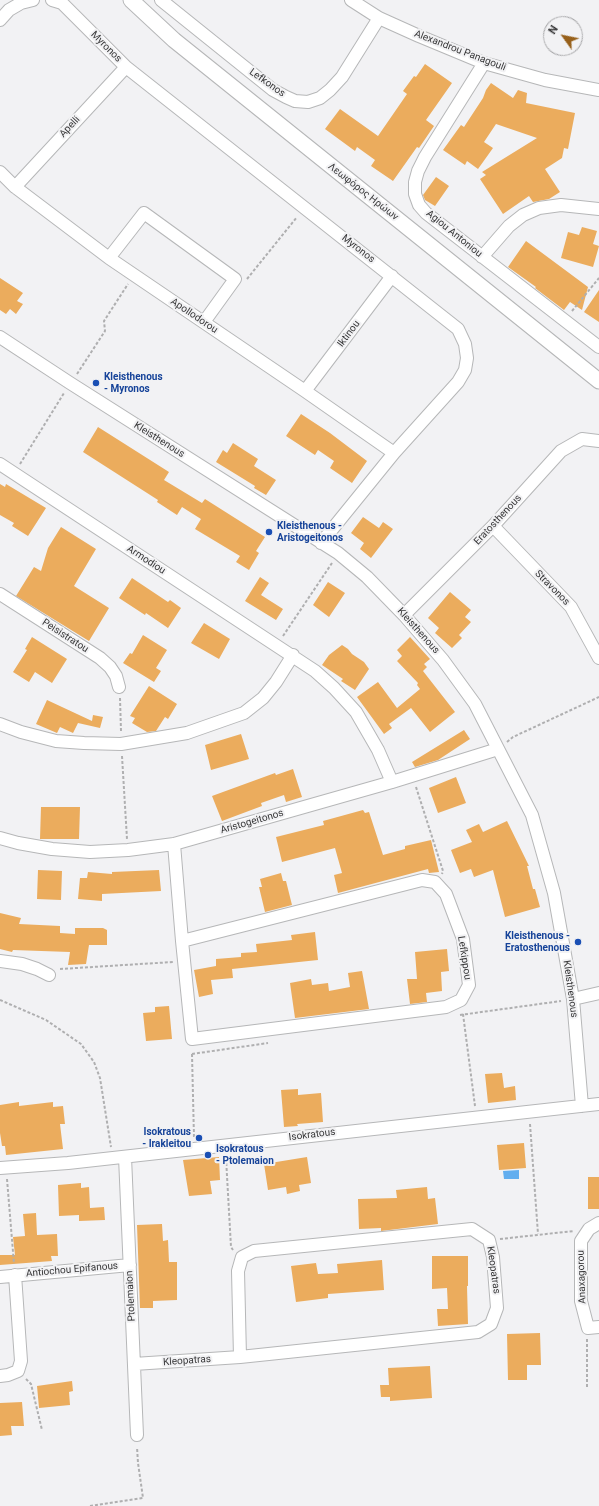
<!DOCTYPE html>
<html>
<head>
<meta charset="utf-8">
<style>
  body { margin:0 }
  #map { position:relative; width:599px; height:1506px; overflow:hidden; background:#f2f2f4; font-family:Roboto,sans-serif }
  canvas { display:block }
  .north { position:absolute; left:543px; top:16px; width:40px; height:40px; box-sizing:border-box; background:#f2f2f4; border:1px solid #a7a7a9; border-radius:50%; rotate:303deg; font-size:11px; font-weight:700; line-height:16px; text-align:center; color:#373738 }
  .north::after { content:''; display:block; margin:auto; width:14px; height:18px; background:#97601a; clip-path:polygon(50% 0,100% 100%,50% 72%,0 100%) }
</style>
</head>
<body>
<div id="map">
<canvas width="599" height="1506"></canvas>
<div class="north">N</div>
</div>
<script>
const ctx = document.querySelector('canvas').getContext('2d');
ctx.lineJoin = 'round';
function fill(path, color) { ctx.fillStyle = color; ctx.fill(path, 'evenodd'); }
const toPath = rows => new Path2D(rows.map(r => 'M' + r).join(''));
function strokePath(path, color, width, dash) { ctx.strokeStyle = color; ctx.lineWidth = width; ctx.lineCap = dash ? 'butt' : 'round'; ctx.setLineDash(dash || []); ctx.stroke(path); }
function drawText(font, color, halo, rows, align = 'center') {
  ctx.font = font + ' Roboto,sans-serif'; ctx.lineWidth = 4; ctx.setLineDash([]); ctx.textBaseline = 'middle'; ctx.strokeStyle = halo; ctx.fillStyle = color; for (const [text, x, y, turn = 0] of rows) {
    ctx.save(); ctx.translate(x, y); ctx.rotate((+turn || 0) * Math.PI / 180); ctx.textAlign = isNaN(turn) ? turn : align; if (halo) ctx.strokeText(text, 0, 0); ctx.fillText(text, 0, 0); ctx.restore();
  }
}
fill(toPath([
  [519,1170,519,1179,504,1179,503,1171]
]), '#62aeef');
fill(toPath([
  [425,64,452,83,426,120,434,126,419,148,417,147,393,181,371,166,375,160,357,147,355,151,325,129,340,109,378,136,407,94,403,91,414,76,416,77],
  [491,83,513,98,518,90,527,93,526,103,575,113,568,149,564,148,562,158,545,169,560,192,549,199,533,202,529,196,503,214,480,179,486,175,482,172,537,138,496,124,484,142,493,148,478,169,467,161,465,165,443,150,461,125,464,127,483,98,486,90],
  [436,177,449,186,435,206,425,200,423,195],
  [582,227,597,231,593,244,599,246,593,267,561,258,568,232,579,235],
  [526,241,588,287,582,310,570,302,564,310,535,288,536,287,508,267],
  [0,278,23,293,17,301,23,304,16,314,10,309,6,314,0,310],
  [599,290,599,322,584,312],
  [301,414,330,433,367,461,352,483,330,468,334,461,318,450,315,455,286,436],
  [98,427,169,472,164,480,202,503,205,499,265,537,256,551,259,553,249,570,236,562,240,556,195,529,201,519,182,507,177,515,157,502,158,500,83,452],
  [233,443,258,459,254,466,276,480,266,495,254,488,255,486,216,462,223,450,227,453],
  [0,484,5,487,6,484,46,508,28,536,12,526,14,523,0,515],
  [363,517,379,528,383,522,393,529,371,558,360,549,364,543,351,533],
  [61,527,96,549,74,586,109,608,89,641,16,596,34,567,41,571,48,548],
  [260,577,269,583,261,595,283,609,276,620,245,601],
  [132,578,168,602,170,600,181,608,168,628,146,613,145,615,119,598],
  [328,582,345,593,329,617,313,605],
  [450,592,471,610,465,617,471,622,459,635,462,638,452,648,435,633,439,628,428,618],
  [204,623,230,639,219,659,191,643],
  [143,635,167,650,156,668,161,671,154,682,123,663,130,653,132,654],
  [32,637,67,659,52,683,35,672,29,682,13,672,27,650,25,649],
  [410,637,430,659,424,664,427,667,423,671,455,712,430,732,411,708,389,724,392,728,384,734,357,697,378,682,397,708,420,689,417,685,418,683,397,661,402,656,397,650],
  [342,645,348,649,352,654,364,662,369,669,355,690,341,681,343,679,322,665,329,655],
  [149,686,177,704,168,719,165,717,156,731,147,732,132,723,135,718,130,716],
  [47,700,92,721,93,715,103,717,100,728,78,723,73,733,60,727,57,733,36,724],
  [464,730,470,739,438,760,415,767,412,762],
  [241,734,249,759,211,770,205,745],
  [293,769,302,797,286,802,284,795,261,803,262,806,222,821,212,796,275,773,276,775],
  [456,777,466,803,438,813,429,788],
  [41,807,80,807,79,839,40,839],
  [363,810,365,813,369,812,383,855,405,849,405,846,431,840,439,872,429,873,428,869,338,893,334,875,342,873,335,848,282,862,276,837,324,825,323,821],
  [507,821,529,866,527,866,533,889,535,889,540,907,505,917,493,870,474,877,471,869,460,873,451,850,472,842,466,830,479,824,483,832],
  [38,870,62,871,61,900,37,899],
  [159,870,161,891,102,894,102,901,78,899,80,878,87,878,88,872,112,874,112,872],
  [281,873,283,881,286,881,292,905,265,912,259,887,262,887,260,879],
  [0,913,21,918,19,924,60,926,60,933,75,934,75,928,103,928,107,930,107,945,89,945,86,964,68,965,70,952,13,950,12,952,0,949],
  [315,932,318,960,232,969,233,978,211,980,213,994,199,997,194,970,216,966,216,959,241,957,241,953,257,952,256,944,292,940,291,935],
  [447,949,449,971,441,972,442,991,426,993,427,1002,410,1004,407,979,417,979,415,952],
  [362,971,369,1009,295,1018,290,983,311,979,312,985,328,983,329,991,350,987,348,973],
  [169,1006,172,1039,146,1041,143,1013,155,1012,155,1007],
  [502,1073,504,1088,515,1086,516,1100,488,1103,485,1074],
  [298,1089,298,1095,321,1093,323,1122,297,1124,298,1126,284,1127,281,1090],
  [19,1102,19,1106,53,1102,53,1107,63,1106,65,1124,60,1124,63,1149,6,1155,5,1146,2,1146,0,1133,0,1105],
  [524,1143,526,1168,499,1170,497,1145],
  [219,1157,220,1180,210,1181,212,1194,189,1196,183,1160],
  [307,1157,311,1183,299,1185,300,1191,287,1194,286,1187,268,1190,264,1164],
  [588,1177,599,1177,599,1209,588,1209],
  [81,1183,81,1188,89,1187,90,1208,104,1207,105,1220,79,1221,79,1215,59,1216,58,1185],
  [427,1187,428,1199,435,1198,438,1224,381,1231,381,1228,359,1229,358,1199,397,1198,396,1190],
  [36,1213,37,1235,57,1234,58,1256,51,1256,52,1261,0,1265,0,1255,15,1255,13,1237,25,1236,23,1214],
  [162,1224,163,1241,168,1240,169,1262,177,1262,177,1300,153,1301,153,1308,140,1308,137,1225],
  [432,1256,468,1256,468,1286,467,1286,468,1324,438,1326,437,1309,448,1309,447,1288,432,1289],
  [382,1260,384,1290,328,1294,328,1298,296,1302,291,1266,316,1263,318,1274,338,1273,337,1264],
  [540,1333,541,1365,527,1365,527,1380,508,1380,507,1334],
  [430,1366,432,1398,390,1401,390,1397,381,1397,380,1385,389,1385,388,1368],
  [72,1381,73,1391,69,1392,70,1405,39,1408,37,1386],
  [22,1402,24,1426,11,1426,12,1435,0,1436,0,1403]
]), '#ebac5d');
const minor = toPath([
  [52,0,62,3,126,67,458,329,465,344,467,358,465,370,458,382,394,453,321,543],
  [161,0,273,90,286,97,295,101,308,102,320,98,330,90,342,77,379,18],
  [351,0,379,18,419,36,484,63,545,80,599,90],
  [0,20,9,10,21,3,33,0],
  [484,63,425,157,418,171,415,182,415,194,419,205,426,213,599,347],
  [0,172,15,187,109,258,305,391,394,453],
  [15,187,126,67],
  [482,257,509,226,523,215,539,208,561,205,599,209],
  [109,258,144,213,235,279,204,322],
  [0,337,70,383,338,553,367,577,404,615,443,660,475,704,532,815,554,893,573,999,582,1106],
  [305,391,392,276],
  [0,464,315,671,334,688,356,712,378,750,392,782],
  [493,526,571,607,599,658],
  [0,594,100,658,110,667,116,676,119,687],
  [404,615,493,526,561,451,582,439,599,441],
  [0,724,21,732,56,741,84,743,121,744,187,733,244,713,263,698,276,682,293,655],
  [0,838,18,843,52,849,90,852,128,850,174,844,392,782,498,749],
  [174,844,182,941,192,1039,446,1007,461,1000,469,985,463,939,446,894,435,882,422,880,182,941],
  [0,961,22,964,37,969,49,975],
  [573,999,599,993],
  [125,1157,137,1435],
  [0,1168,68,1163,599,1104],
  [599,1223,589,1229,581,1241,581,1301,588,1328,599,1327],
  [0,1277,130,1265],
  [134,1364,240,1357,478,1332,491,1324,497,1308,493,1257,489,1240,472,1229,254,1251,242,1257,238,1271,240,1357],
  [0,1376,8,1375,18,1371,21,1361,15,1275]
]);
const major = toPath([
  [131,0,174,40,599,381]
]);
strokePath(minor, '#b6b7b8', 14);
strokePath(major, '#b6b7b8', 17);
strokePath(toPath([
  [247,279,297,217],
  [572,311,599,278],
  [77,374,105,331,104,321,128,284],
  [20,464,64,393],
  [283,636,332,563],
  [120,698,121,731],
  [507,742,513,737,599,697],
  [122,756,127,839],
  [416,787,443,871,442,874],
  [60,969,173,962],
  [0,1000,46,1020,81,1044,94,1062,100,1078,111,1147],
  [463,1014,475,1106],
  [460,1015,561,1001],
  [192,1054,268,1043],
  [192,1054,194,1138],
  [530,1124,538,1234],
  [226,1158,231,1247,233,1250],
  [7,1179,14,1264],
  [500,1239,574,1231],
  [587,1339,587,1389],
  [26,1379,31,1384,42,1430],
  [90,1506,143,1498,138,1463,137,1447]
]), '#afafb0', 2, [3, 2]);
strokePath(minor, '#fff', 12);
strokePath(major, '#fff', 15);
for (const [x, y, r, color] of [
  [96,383,4,"#1a4fb4"],
  [269,532,4,"#1a4fb4"],
  [578,942,4,"#1a4fb4"],
  [199,1138,4,"#1a4fb4"],
  [208,1155,4,"#1a4fb4"]
]) { const dot = new Path2D(); dot.arc(x, y, r, 0, 2 * Math.PI); ctx.fillStyle = color; ctx.fill(dot); strokePath(dot, '#f2f2f4', 1.5); }
drawText('10px', '#373738', '#f2f2f4', [
  ["Myronos",106,47,45],
  ["Alexandrou Panagouli",460,51,21],
  ["Lefkonos",267,83,35],
  ["Apelli",70,127,-47],
  ["Λεωφόρος Ηρώων",363,192,38],
  ["Agiou Antoniou",454,234,39],
  ["Myronos",358,249,38],
  ["Apollodorou",194,316,34],
  ["Iktinou",349,334,-53],
  ["Kleisthenous",159,440,32],
  ["Eratosthenous",498,520,-47],
  ["Armodiou",146,560,33],
  ["Stravonos",552,588,45],
  ["Kleisthenous",418,631,48],
  ["Peisistratou",65,636,33],
  ["Aristogeitonos",252,822,-16],
  ["Lefkippou",464,958,81],
  ["Kleisthenous",570,989,82],
  ["Isokratous",312,1135,-7],
  ["Antiochou Epifanous",72,1270,-5],
  ["Kleopatras",493,1270,82],
  ["Anaxagorou",582,1277,-92],
  ["Ptolemaion",131,1296,-93],
  ["Kleopatras",187,1361,-4]
]);
drawText('bold 10px', '#164399', '#f2f2f4', [
  ["Kleisthenous",104,377],
  ["- Myronos",104,389],
  ["Kleisthenous -",277,526],
  ["Aristogeitonos",277,538],
  ["Kleisthenous -",570,936,"right"],
  ["Eratosthenous",570,948,"right"],
  ["Isokratous",191,1132,"right"],
  ["- Irakleitou",191,1144,"right"],
  ["Isokratous",216,1149],
  ["- Ptolemaion",216,1161]
], 'left');
</script>
</body>
</html>
